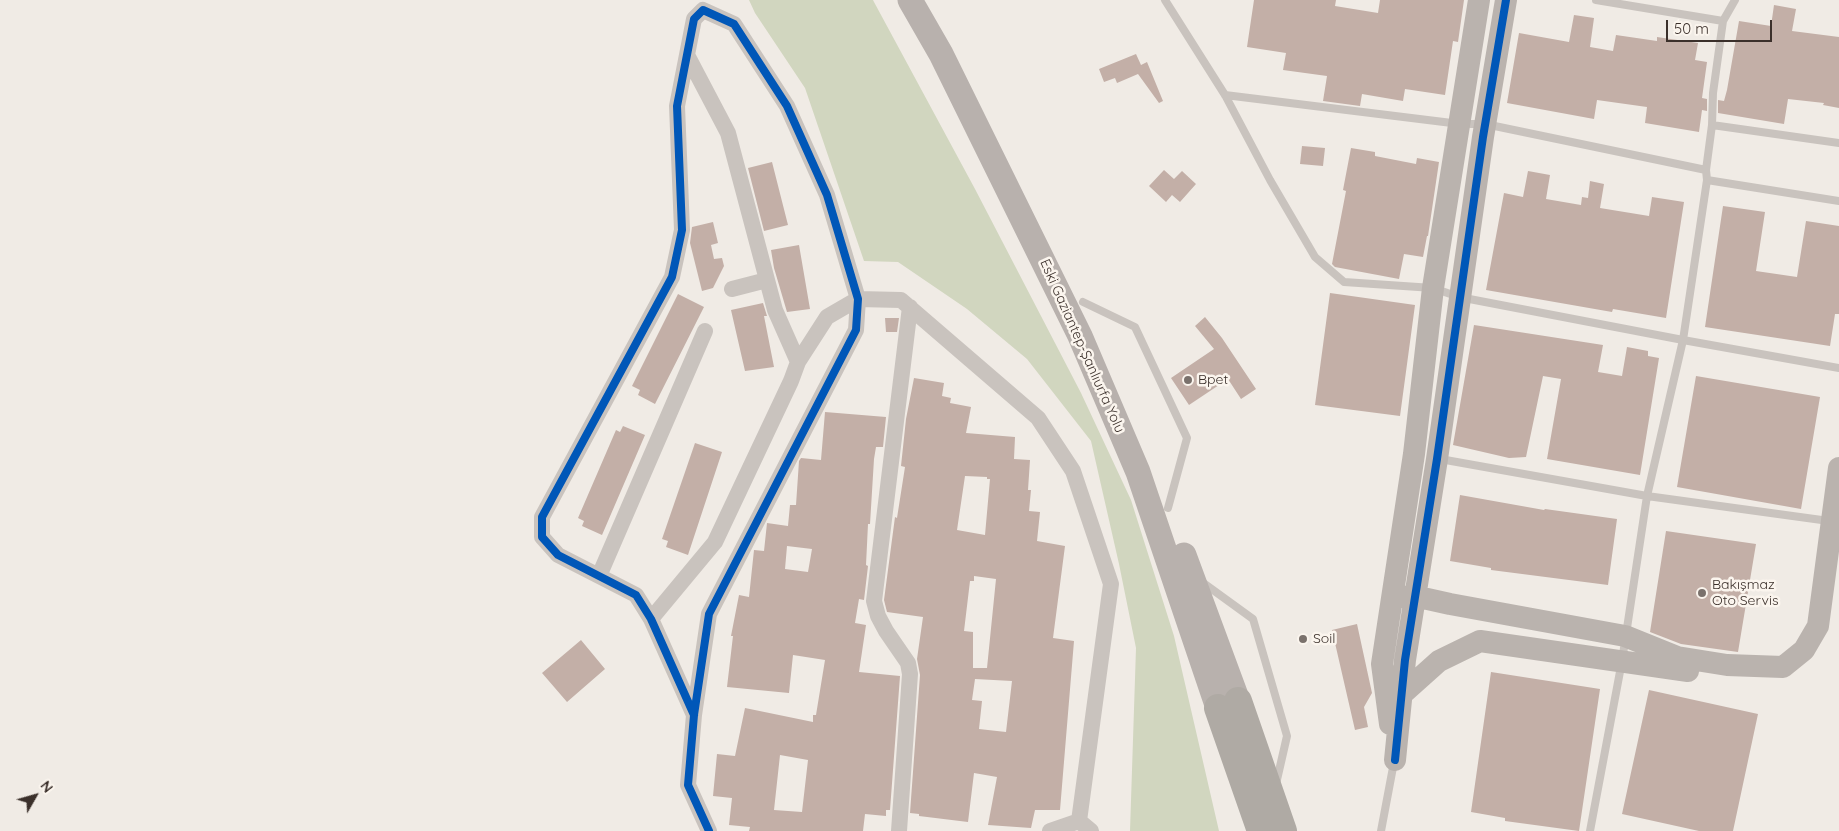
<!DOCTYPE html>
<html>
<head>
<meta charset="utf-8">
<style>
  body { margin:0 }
  #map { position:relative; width:1839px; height:831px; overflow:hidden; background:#f0ebe5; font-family:Quicksand,sans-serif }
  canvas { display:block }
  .north { position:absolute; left:10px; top:771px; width:50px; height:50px; -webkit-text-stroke:4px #fbf5ee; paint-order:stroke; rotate:52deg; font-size:14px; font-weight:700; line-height:20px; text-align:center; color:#3b302b }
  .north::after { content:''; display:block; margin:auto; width:18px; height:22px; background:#3b302b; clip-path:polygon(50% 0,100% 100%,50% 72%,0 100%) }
  .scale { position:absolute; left:1666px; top:20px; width:106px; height:22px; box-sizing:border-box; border:2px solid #3b302b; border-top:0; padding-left:6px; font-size:15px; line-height:18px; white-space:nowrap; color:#3b302b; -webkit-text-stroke:4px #fbf5ee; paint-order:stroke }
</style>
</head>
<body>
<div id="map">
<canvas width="1839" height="831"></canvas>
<div class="north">N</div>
<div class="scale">50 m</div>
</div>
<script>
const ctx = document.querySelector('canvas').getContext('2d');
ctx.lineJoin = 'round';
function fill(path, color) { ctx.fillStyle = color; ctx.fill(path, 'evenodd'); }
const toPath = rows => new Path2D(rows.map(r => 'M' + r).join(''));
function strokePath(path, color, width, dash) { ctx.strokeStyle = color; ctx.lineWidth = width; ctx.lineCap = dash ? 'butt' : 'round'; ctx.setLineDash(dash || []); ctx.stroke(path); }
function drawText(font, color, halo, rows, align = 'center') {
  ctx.font = font + ' Quicksand,sans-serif'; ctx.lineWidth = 5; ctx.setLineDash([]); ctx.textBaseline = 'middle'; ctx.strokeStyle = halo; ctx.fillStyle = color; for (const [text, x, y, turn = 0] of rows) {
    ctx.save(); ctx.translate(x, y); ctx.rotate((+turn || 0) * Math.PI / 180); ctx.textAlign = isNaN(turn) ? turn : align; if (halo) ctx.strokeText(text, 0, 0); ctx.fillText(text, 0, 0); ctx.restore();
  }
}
fill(toPath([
  [749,0,873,0,874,2,975,189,1081,393,1131,500,1174,636,1219,831,1130,831,1136,648,1119,564,1091,441,1027,359,967,309,898,262,864,261,805,88,755,13]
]), '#d1d6bf');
fill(toPath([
  [1254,0,1336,0,1335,6,1378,13,1380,0,1464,0,1458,42,1453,41,1445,95,1405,89,1403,101,1362,94,1360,106,1323,101,1327,76,1283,70,1286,53,1247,47],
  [1774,5,1796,9,1792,31,1839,37,1839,108,1823,105,1824,103,1788,99,1784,124,1718,113,1718,100,1724,101,1727,90,1739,21,1771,26],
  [1574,15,1594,18,1590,47,1613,51,1616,35,1657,41,1657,37,1698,43,1695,60,1707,62,1702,98,1707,99,1707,111,1702,110,1699,132,1645,123,1647,107,1597,100,1594,119,1507,103,1519,33,1569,42],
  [1136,54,1141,65,1147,62,1163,101,1159,103,1138,74,1117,83,1115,78,1104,82,1099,69],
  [1302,146,1325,148,1323,166,1300,164],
  [1351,148,1375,152,1375,156,1416,164,1417,158,1439,162,1428,236,1427,236,1423,257,1404,254,1399,279,1335,267,1332,264,1346,191,1343,190],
  [772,162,788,225,764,231,748,168],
  [1164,170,1174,179,1182,171,1196,184,1180,202,1172,195,1166,202,1149,186],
  [1528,171,1550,175,1546,199,1581,205,1582,197,1588,198,1590,181,1604,184,1600,208,1649,216,1652,197,1684,202,1666,318,1613,309,1612,312,1486,290,1504,193,1523,197],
  [1723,206,1765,212,1756,271,1797,277,1806,221,1839,226,1839,314,1835,314,1830,346,1705,327],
  [713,222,718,243,711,245,714,259,722,258,724,266,713,288,702,291,690,243,692,227],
  [799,245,810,309,787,312,774,268,771,250],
  [1330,293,1415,305,1400,416,1315,405],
  [678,294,704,307,655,404,638,395,640,390,632,386],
  [763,303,767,316,764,316,774,367,745,371,731,310],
  [1205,317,1222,338,1256,389,1241,399,1228,379,1189,405,1171,378,1214,349,1195,326],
  [885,318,899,318,897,332,886,332],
  [1474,325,1603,345,1598,372,1622,376,1627,347,1648,351,1648,356,1659,358,1640,475,1547,459,1561,379,1543,376,1526,457,1509,458,1453,445],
  [1696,376,1820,397,1801,509,1677,487],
  [914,378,944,383,942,396,951,398,950,403,971,407,966,433,1015,437,1014,459,1030,460,1028,490,1031,490,1029,511,1040,512,1037,541,1065,546,1053,638,1074,641,1060,810,1035,810,1031,828,988,825,997,777,974,773,968,822,919,816,919,814,910,813,920,675,917,659,923,617,887,612,884,600,895,517,897,518,905,467,901,466,906,419],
  [965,476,987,477,987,479,990,479,985,535,957,530],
  [974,576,996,579,987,668,973,668,973,632,964,631,970,581,974,581],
  [975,679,1012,681,1006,732,979,729,982,701,972,700],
  [825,412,886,417,883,447,876,447,874,459,870,524,868,524,866,565,868,566,864,600,859,599,855,623,866,625,859,672,900,676,890,810,886,810,886,816,865,814,863,831,749,831,750,827,729,825,732,798,713,796,717,754,735,756,745,708,813,722,813,715,816,715,825,660,793,655,789,693,727,687,733,636,731,636,739,595,749,597,754,550,764,551,767,523,788,526,790,505,796,505,799,461,801,458,821,460],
  [787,546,812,549,808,572,785,569],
  [780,755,808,760,802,812,774,810],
  [623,426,645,435,602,535,582,526,584,521,578,518,616,430,620,432],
  [695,443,722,452,688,555,666,547,668,541,662,539],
  [1460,495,1544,510,1545,509,1617,519,1608,585,1491,570,1491,568,1450,561],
  [1666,531,1756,544,1738,652,1681,644,1650,632],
  [1357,624,1372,693,1364,707,1368,727,1355,730,1332,630],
  [581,640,605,669,567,702,542,673],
  [1491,672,1600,689,1579,831,1505,821,1505,818,1471,812],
  [1649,690,1758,714,1733,831,1699,831,1622,814]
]), '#c3afa7');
strokePath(toPath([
  [1165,0,1225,95,1270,180,1315,257,1344,282,1433,288,1459,297,1683,340,1839,368],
  [1596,0,1723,21],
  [1225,95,1460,124,1485,124,1706,170],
  [1712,125,1839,143],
  [1707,180,1839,201],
  [1083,302,1135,327,1187,438,1168,508],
  [1440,459,1647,496,1829,521],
  [1202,582,1253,619,1287,736,1276,784],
  [1381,831,1394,762],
  [1590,831,1622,661,1647,496,1683,340,1707,180,1706,170,1712,125,1713,93,1723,21,1735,0]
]), '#c9c3be', 8);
strokePath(toPath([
  [687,55,728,133,775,310,798,362],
  [732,289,767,280],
  [599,576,705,331],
  [651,619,715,542,791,381,798,362,827,317,858,299,901,300,1038,418,1073,471,1111,584,1079,821,1091,831],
  [694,715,651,619,636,595,558,555,542,537,542,517,672,277,682,230,677,106,694,19,703,10,734,24,787,106,827,195,858,299,856,330,709,614,694,715,688,785,709,831],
  [899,831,910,674,908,663,886,631,878,616,874,601,910,307],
  [1050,831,1079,821]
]), '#c9c3be', 16);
strokePath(toPath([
  [1399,597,1414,596,1450,604,1625,636,1677,657,1727,665,1783,667,1804,650,1818,626,1839,468],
  [1401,695,1439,661,1480,641,1688,671],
  [1390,724,1382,664,1414,454,1433,288,1479,0],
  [1395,760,1405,660,1437,459,1483,137,1506,0]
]), '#bab3ae', 22);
strokePath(toPath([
  [910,0,941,54,1080,336,1138,472,1218,708],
  [1184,555,1238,701]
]), '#b8b1ad', 25);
strokePath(toPath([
  [1238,701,1283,831],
  [1218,708,1261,831]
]), '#afaaa4', 28);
strokePath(toPath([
  [694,715,651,619,636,595,558,555,542,537,542,517,672,277,682,230,677,106,694,19,703,10,734,24,787,106,827,195,858,299,856,330,709,614,694,715,688,785,709,831],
  [1395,760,1405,660,1437,459,1483,137,1506,0]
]), '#0057b8', 8);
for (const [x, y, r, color] of [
  [1188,380,5,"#7a716c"],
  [1702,593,5,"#7a716c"],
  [1303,639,5,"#7a716c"]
]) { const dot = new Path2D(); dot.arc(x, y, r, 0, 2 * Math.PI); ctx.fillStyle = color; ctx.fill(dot); strokePath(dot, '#fbf5ee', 2); }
drawText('14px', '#3b302b', '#fbf5ee', [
  ["Eski Gaziantep-Şanlıurfa Yolu",1082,346,66]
]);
drawText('14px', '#3b302b', '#fbf5ee', [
  ["Bpet",1198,380],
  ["Bakışmaz",1712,585],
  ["Oto Servis",1712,601],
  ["Soil",1313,639]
], 'left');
</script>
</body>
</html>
